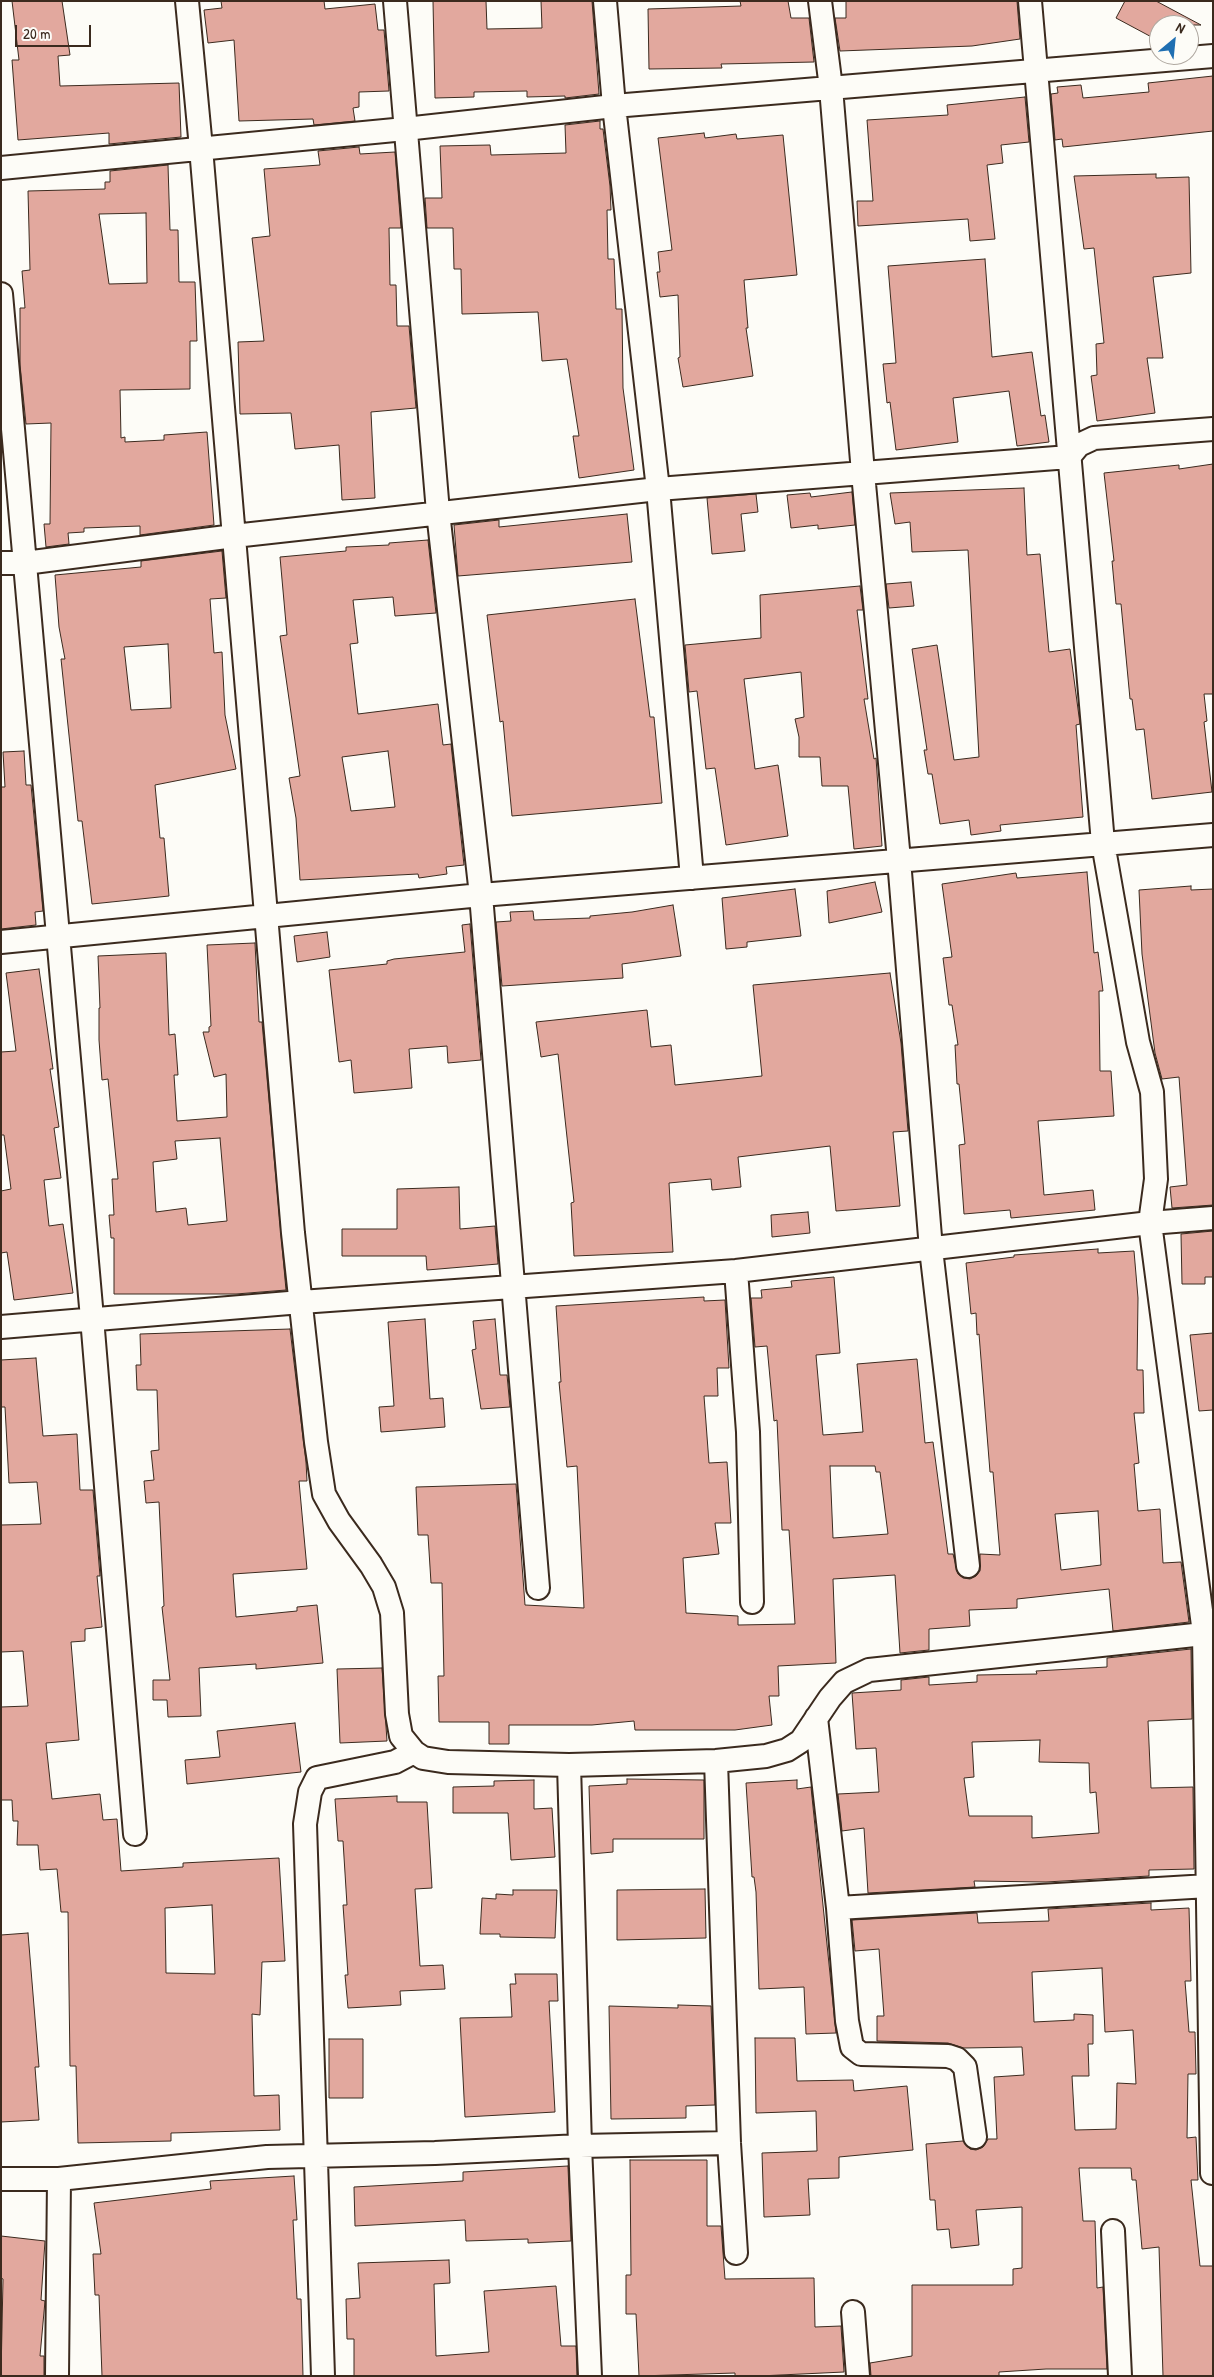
<!DOCTYPE html>
<html>
<head>
<meta charset="utf-8">
<style>
  body { margin:0 }
  #map { position:relative; width:1214px; height:2377px; overflow:hidden; background:#fdfcf7; font-family:"Patrick Hand",sans-serif }
  canvas { display:block }
  .frame { position:absolute; inset:0; border:2px solid #3b2a1e; pointer-events:none }
  .north { position:absolute; left:1149px; top:15px; width:50px; height:50px; box-sizing:border-box; background:#fdfcf7; border:1px solid #afa8a0; border-radius:50%; rotate:28deg; font-size:14px; font-weight:700; line-height:20px; text-align:center; color:#3b2a1e }
  .north::after { content:''; display:block; margin:auto; width:18px; height:22px; background:#1f6fb2; clip-path:polygon(50% 0,100% 100%,50% 72%,0 100%) }
  .scale { position:absolute; left:15px; top:25px; width:76px; height:22px; box-sizing:border-box; border:2px solid #3b2a1e; border-top:0; padding-left:6px; font-size:15px; line-height:18px; white-space:nowrap; color:#3b2a1e; -webkit-text-stroke:4px #fdfcf7; paint-order:stroke }
</style>
</head>
<body>
<div id="map">
<canvas width="1214" height="2377"></canvas>
<div class="frame"></div>
<div class="north">N</div>
<div class="scale">20 m</div>
</div>
<script>
const ctx = document.querySelector('canvas').getContext('2d');
ctx.lineJoin = 'round';
function fill(path, color) { ctx.fillStyle = color; ctx.fill(path, 'evenodd'); }
const toPath = rows => new Path2D(rows.map(r => 'M' + r).join(''));
function strokePath(path, color, width, dash) { ctx.strokeStyle = color; ctx.lineWidth = width; ctx.lineCap = dash ? 'butt' : 'round'; ctx.setLineDash(dash || []); ctx.stroke(path); }
const building = toPath([
  [12,1,62,1,70,55,58,56,60,86,179,83,181,137,109,144,109,133,18,140,12,60,19,60,12,1],
  [221,1,324,1,325,9,375,4,378,30,384,30,389,91,359,92,359,107,353,108,355,121,314,125,313,119,239,121,234,40,208,43,204,10,222,8,221,1],
  [433,1,486,1,487,29,542,28,541,1,592,1,599,94,565,98,565,96,527,97,527,91,474,92,474,97,435,98,433,1],
  [740,1,788,1,791,18,809,18,814,62,721,64,722,68,649,69,648,9,741,6,740,1],
  [846,1,1017,1,1020,39,972,46,840,51,835,18,846,18,846,1],
  [1125,1,1156,1,1201,25,1159,25,1159,41,1116,18,1125,1],
  [1213,76,1213,131,1063,147,1062,139,1055,140,1051,94,1058,93,1057,87,1081,85,1083,98,1149,92,1148,83,1213,76],
  [1025,97,1029,142,1001,145,1003,163,987,165,995,239,970,241,968,219,858,226,857,201,873,201,867,120,948,115,947,105,1025,97],
  [600,121,600,129,603,129,610,186,611,210,607,210,608,259,614,259,616,309,622,309,623,388,634,470,579,478,573,436,579,436,567,359,542,361,538,312,462,314,461,269,454,269,453,228,427,228,425,198,442,198,440,146,490,145,491,155,566,153,565,125,600,121],
  [704,133,705,138,736,134,737,139,783,135,797,275,744,280,748,328,746,328,753,376,683,387,678,358,680,357,678,295,660,297,657,272,660,272,658,252,672,250,658,138,704,133],
  [359,147,360,154,395,152,401,228,389,228,390,285,396,285,397,326,409,326,416,408,371,412,375,498,342,500,339,445,295,449,291,413,240,414,238,342,264,341,252,238,270,236,264,169,320,165,318,151,359,147],
  [168,165,170,230,178,230,179,282,195,282,197,341,190,341,190,389,120,390,121,438,125,437,125,442,164,440,164,435,207,432,214,525,140,535,140,526,84,528,84,532,68,533,69,544,46,547,44,524,50,524,51,423,26,424,20,365,20,308,25,308,22,271,30,270,28,191,105,189,105,182,110,182,110,171,168,165],
  [146,213,147,283,109,284,99,214,146,213],
  [1156,174,1156,178,1189,177,1191,273,1153,277,1163,358,1147,358,1155,413,1097,421,1091,376,1097,375,1096,344,1104,343,1094,248,1084,249,1074,176,1156,174],
  [985,259,992,357,1032,352,1041,416,1045,415,1049,442,1017,446,1009,391,953,398,958,442,896,450,890,402,887,403,883,364,896,363,888,266,985,259],
  [1213,464,1213,694,1204,694,1207,721,1204,722,1212,792,1152,799,1144,729,1136,730,1132,699,1130,699,1121,604,1116,604,1112,561,1114,561,1104,473,1179,465,1179,469,1213,464],
  [1024,488,1027,555,1040,554,1049,652,1070,649,1080,724,1076,725,1083,817,1000,825,1001,831,971,835,969,820,940,824,932,774,928,774,924,750,927,750,912,649,937,645,954,760,979,757,968,550,912,552,910,522,895,524,890,493,1024,488],
  [852,492,855,525,818,529,818,525,791,528,787,495,810,493,811,497,852,492],
  [756,494,758,512,741,514,745,551,712,554,707,498,756,494],
  [627,514,632,562,458,576,454,525,499,520,499,527,627,514],
  [428,540,436,613,395,616,393,597,353,600,358,643,350,644,358,714,438,704,443,745,451,744,464,865,446,867,447,874,419,878,418,874,300,880,296,818,289,778,300,776,280,636,287,635,280,557,346,551,346,547,389,545,389,543,428,540],
  [388,751,395,807,351,811,342,757,388,751],
  [222,551,226,598,210,599,214,653,222,652,225,715,236,769,155,785,160,838,164,838,169,896,92,904,82,821,78,821,61,659,65,659,59,627,55,575,141,567,141,561,222,551],
  [168,644,171,708,131,710,124,647,168,644],
  [911,582,914,606,889,608,886,584,911,582],
  [860,586,863,610,857,610,868,699,864,699,874,759,876,758,882,846,854,849,848,786,822,786,820,757,799,757,799,737,795,719,804,717,801,672,744,679,755,769,778,765,788,836,726,845,715,768,706,769,697,691,689,692,685,645,761,638,760,595,860,586],
  [635,599,650,717,654,717,662,803,512,816,503,721,500,722,487,615,635,599],
  [24,751,26,785,31,785,43,911,35,912,36,925,1,929,1,787,5,787,3,752,24,751],
  [1087,872,1094,953,1098,952,1103,991,1099,991,1100,1071,1111,1071,1114,1116,1038,1121,1044,1195,1093,1190,1095,1210,1011,1218,1010,1210,964,1214,959,1145,965,1144,959,1084,957,1084,955,1045,958,1045,952,1005,949,1005,943,958,952,957,942,884,1016,873,1017,878,1087,872],
  [875,882,882,912,829,923,827,891,875,882],
  [1191,886,1191,890,1213,889,1213,1205,1172,1208,1170,1187,1187,1185,1179,1077,1162,1079,1155,1053,1142,954,1139,890,1191,886],
  [795,889,801,936,747,942,747,947,726,949,722,898,795,889],
  [673,905,681,956,622,964,623,978,502,986,496,922,511,921,510,912,533,911,534,920,590,918,590,916,632,912,673,905],
  [470,924,481,1060,448,1063,447,1046,409,1049,412,1088,354,1093,351,1060,339,1062,329,970,387,964,387,961,394,959,465,952,462,925,470,924],
  [327,932,330,957,297,962,294,936,327,932],
  [255,943,259,1022,262,1022,286,1290,236,1294,114,1294,114,1238,111,1238,109,1215,114,1215,112,1179,118,1179,108,1079,102,1080,99,1040,99,1008,100,1008,98,956,166,953,169,1035,175,1034,178,1075,174,1075,177,1121,227,1117,226,1074,214,1077,203,1032,209,1032,209,1027,211,1026,207,945,255,943],
  [220,1138,227,1221,188,1225,186,1208,156,1212,153,1162,177,1159,175,1141,220,1138],
  [39,969,53,1069,50,1069,59,1127,54,1128,61,1178,44,1180,49,1226,63,1224,73,1293,14,1300,7,1252,1,1253,1,1191,11,1189,4,1135,1,1135,1,1052,16,1051,6,973,39,969],
  [890,973,901,1043,908,1131,893,1132,900,1206,836,1211,830,1146,738,1157,741,1187,712,1190,711,1179,669,1183,673,1252,574,1256,571,1203,574,1202,558,1054,541,1057,536,1022,647,1010,651,1047,671,1045,675,1085,762,1076,753,985,890,973],
  [459,1187,460,1229,495,1226,498,1264,427,1270,426,1256,342,1256,342,1229,397,1229,397,1189,459,1187],
  [808,1212,810,1233,772,1237,771,1215,808,1212],
  [1213,1231,1213,1277,1205,1277,1205,1284,1182,1284,1181,1234,1213,1231],
  [1098,1249,1098,1253,1134,1251,1138,1298,1137,1370,1143,1370,1144,1413,1134,1413,1139,1463,1134,1464,1138,1511,1160,1509,1163,1563,1181,1562,1189,1622,1113,1631,1109,1589,1017,1599,1017,1608,969,1610,970,1626,929,1629,929,1650,900,1653,895,1575,833,1579,836,1663,778,1666,779,1696,769,1696,772,1725,735,1730,635,1730,634,1721,592,1725,509,1725,509,1744,489,1744,489,1722,439,1722,438,1676,444,1676,442,1583,431,1583,428,1535,418,1535,416,1487,516,1484,525,1605,584,1608,577,1466,567,1467,559,1382,561,1382,556,1306,704,1297,704,1301,725,1300,729,1368,717,1368,718,1396,704,1396,709,1463,727,1462,731,1523,715,1523,719,1554,683,1558,686,1613,738,1616,738,1625,795,1624,789,1530,782,1530,777,1420,774,1421,767,1346,755,1347,751,1298,762,1298,761,1290,792,1287,791,1281,834,1277,840,1353,816,1355,823,1435,863,1432,857,1364,917,1359,925,1443,933,1442,948,1554,953,1554,958,1574,963,1578,970,1579,976,1576,980,1571,980,1554,1000,1555,993,1472,990,1472,979,1334,977,1335,976,1313,971,1314,966,1263,1014,1257,1014,1255,1098,1249],
  [830,1466,875,1466,876,1472,880,1472,888,1534,833,1538,830,1466],
  [1098,1511,1101,1565,1061,1570,1055,1514,1098,1511],
  [425,1319,430,1399,443,1398,445,1427,381,1432,379,1407,394,1406,388,1322,425,1319],
  [495,1319,500,1375,507,1375,510,1407,481,1409,472,1350,476,1349,473,1321,495,1319],
  [290,1329,306,1462,307,1481,299,1481,307,1569,233,1574,236,1617,297,1611,297,1607,317,1605,323,1663,256,1669,256,1664,199,1668,201,1716,168,1717,167,1700,153,1700,153,1680,170,1680,162,1607,164,1606,159,1502,146,1503,144,1481,154,1480,151,1451,159,1450,157,1390,137,1390,136,1365,141,1365,140,1334,290,1329],
  [1213,1333,1213,1410,1199,1411,1190,1335,1213,1333],
  [36,1358,43,1436,77,1434,80,1490,93,1490,100,1576,97,1576,102,1627,85,1629,85,1641,71,1642,79,1740,46,1743,52,1799,100,1794,103,1820,117,1819,121,1871,183,1867,183,1863,279,1858,285,1961,262,1962,260,2015,252,2014,254,2096,279,2095,280,2130,171,2133,171,2141,78,2143,76,2066,70,2066,68,1912,61,1912,57,1869,40,1870,38,1845,17,1845,18,1821,13,1821,12,1800,1,1800,1,1707,28,1706,23,1651,1,1652,1,1525,41,1524,37,1482,9,1483,5,1407,1,1407,1,1360,36,1358],
  [212,1905,215,1974,166,1973,165,1908,212,1905],
  [1191,1649,1192,1719,1148,1721,1151,1788,1193,1787,1194,1869,1149,1870,1149,1876,1046,1882,974,1881,975,1887,868,1893,864,1828,842,1831,838,1794,879,1792,876,1748,856,1749,852,1693,901,1690,901,1680,929,1677,929,1685,977,1682,977,1675,1037,1674,1036,1671,1107,1667,1107,1658,1191,1649],
  [1040,1740,1039,1762,1089,1763,1090,1793,1096,1792,1099,1833,1032,1838,1032,1816,969,1816,964,1778,974,1777,972,1742,1040,1740],
  [382,1668,387,1741,340,1743,337,1669,382,1668],
  [295,1723,301,1772,187,1784,185,1760,220,1757,217,1731,295,1723],
  [627,1779,704,1780,704,1839,613,1839,613,1852,591,1854,589,1786,627,1784,627,1779],
  [534,1780,534,1809,552,1808,555,1857,511,1860,508,1813,453,1813,453,1787,494,1786,494,1781,534,1780],
  [797,1780,797,1789,811,1787,836,2033,806,2034,804,1987,759,1989,756,1892,754,1877,752,1877,746,1783,797,1780],
  [397,1796,397,1802,427,1802,432,1888,415,1889,420,1966,443,1965,445,1989,400,1991,401,2005,348,2008,345,1975,348,1975,343,1905,347,1905,343,1841,338,1841,335,1799,397,1796],
  [705,1889,706,1938,617,1940,617,1890,705,1889],
  [513,1890,557,1890,555,1938,500,1937,500,1934,480,1934,482,1898,496,1899,496,1894,513,1895,513,1890],
  [1151,1903,1151,1910,1189,1908,1191,1981,1185,1981,1189,2032,1195,2032,1196,2074,1188,2074,1187,2138,1196,2137,1198,2180,1191,2180,1200,2266,1213,2266,1213,2376,1163,2376,1159,2247,1142,2249,1136,2180,1132,2180,1131,2168,1079,2168,1083,2221,1095,2221,1097,2288,1103,2287,1107,2369,1046,2369,999,2372,999,2376,871,2376,870,2363,912,2356,912,2285,1013,2285,1013,2269,1022,2268,1022,2207,976,2210,979,2245,951,2248,949,2229,937,2230,935,2200,930,2200,926,2144,963,2141,970,2149,976,2150,983,2147,988,2139,997,2139,994,2077,1024,2075,1022,2047,964,2048,948,2043,877,2041,877,2016,884,2016,879,1949,855,1951,852,1920,977,1913,978,1923,1049,1921,1048,1909,1151,1903],
  [1102,1968,1105,2032,1133,2030,1136,2084,1117,2083,1116,2129,1075,2130,1072,2076,1089,2076,1088,2044,1093,2044,1093,2015,1074,2014,1074,2020,1034,2022,1032,1972,1102,1968],
  [28,1933,39,2067,35,2067,39,2120,1,2122,1,1935,28,1933],
  [515,1974,557,1974,558,2001,549,2001,555,2112,465,2117,460,2018,512,2017,510,1984,516,1984,515,1974],
  [678,2005,711,2006,715,2105,686,2106,686,2118,611,2119,609,2006,678,2008,678,2005],
  [755,2038,795,2038,797,2081,853,2080,854,2091,907,2086,913,2150,839,2157,839,2178,808,2179,810,2215,764,2217,762,2153,817,2151,816,2111,756,2113,755,2038],
  [329,2039,363,2039,363,2098,329,2098,329,2039],
  [630,2160,707,2160,707,2226,721,2226,725,2279,814,2278,815,2327,841,2326,844,2372,759,2376,735,2376,735,2373,639,2376,636,2314,626,2314,626,2275,631,2275,630,2160],
  [568,2166,571,2241,528,2243,528,2239,466,2241,465,2220,355,2226,354,2187,463,2181,463,2172,568,2166],
  [294,2176,297,2220,293,2220,297,2299,301,2299,303,2376,102,2376,99,2295,95,2295,93,2254,101,2254,94,2203,211,2189,210,2181,294,2176],
  [1,2236,45,2241,41,2300,45,2301,40,2356,44,2356,44,2376,1,2376,3,2279,1,2278,1,2236],
  [449,2260,450,2283,434,2284,436,2356,489,2352,484,2291,556,2286,561,2346,576,2346,577,2376,354,2376,354,2339,347,2339,346,2299,360,2298,358,2263,449,2260]
]);
fill(building, '#e2a89e');
strokePath(building, '#3b2a1e', 1);
const street = toPath([
  [187,1,201,148,293,1233,316,1442,324,1494,339,1521,371,1565,384,1587,392,1613,397,1714,401,1736,414,1752,423,1758,448,1762,569,1765,716,1761,766,1756,787,1750,801,1741,830,1698,844,1682,869,1670,1213,1633],
  [395,1,438,512,481,895,538,1588],
  [605,1,614,106,658,489,692,878],
  [820,1,831,88,863,473,899,860,931,1249,968,1566],
  [1030,1,1103,843,1138,1042,1152,1092,1156,1179,1150,1223,1204,1633,1212,2173],
  [1,168,405,129,614,106,1213,56],
  [1,294,92,1318,135,1834],
  [1,563,25,563,234,536,658,489,1069,457,1079,445,1094,438,1213,429],
  [1,942,481,895,1213,835],
  [736,1271,748,1432,752,1602],
  [1,1327,301,1302,736,1271,1150,1223,1213,1218],
  [816,1718,838,1908,847,2021,852,2047,861,2054,948,2056,957,2059,965,2067,975,2137],
  [716,1761,729,2143,736,2253],
  [569,1765,580,2146,590,2376],
  [838,1908,1208,1886],
  [1,2179,59,2179,267,2157,435,2153,580,2146,729,2143],
  [1113,2231,1120,2376],
  [853,2312,858,2376],
  [57,2376,59,2179],
  [323,2376,305,1824,310,1792,317,1778,395,1762,414,1752]
]);
strokePath(street, '#3b2a1e', 26);
strokePath(street, '#fdfcf7', 22);
</script>
</body>
</html>
